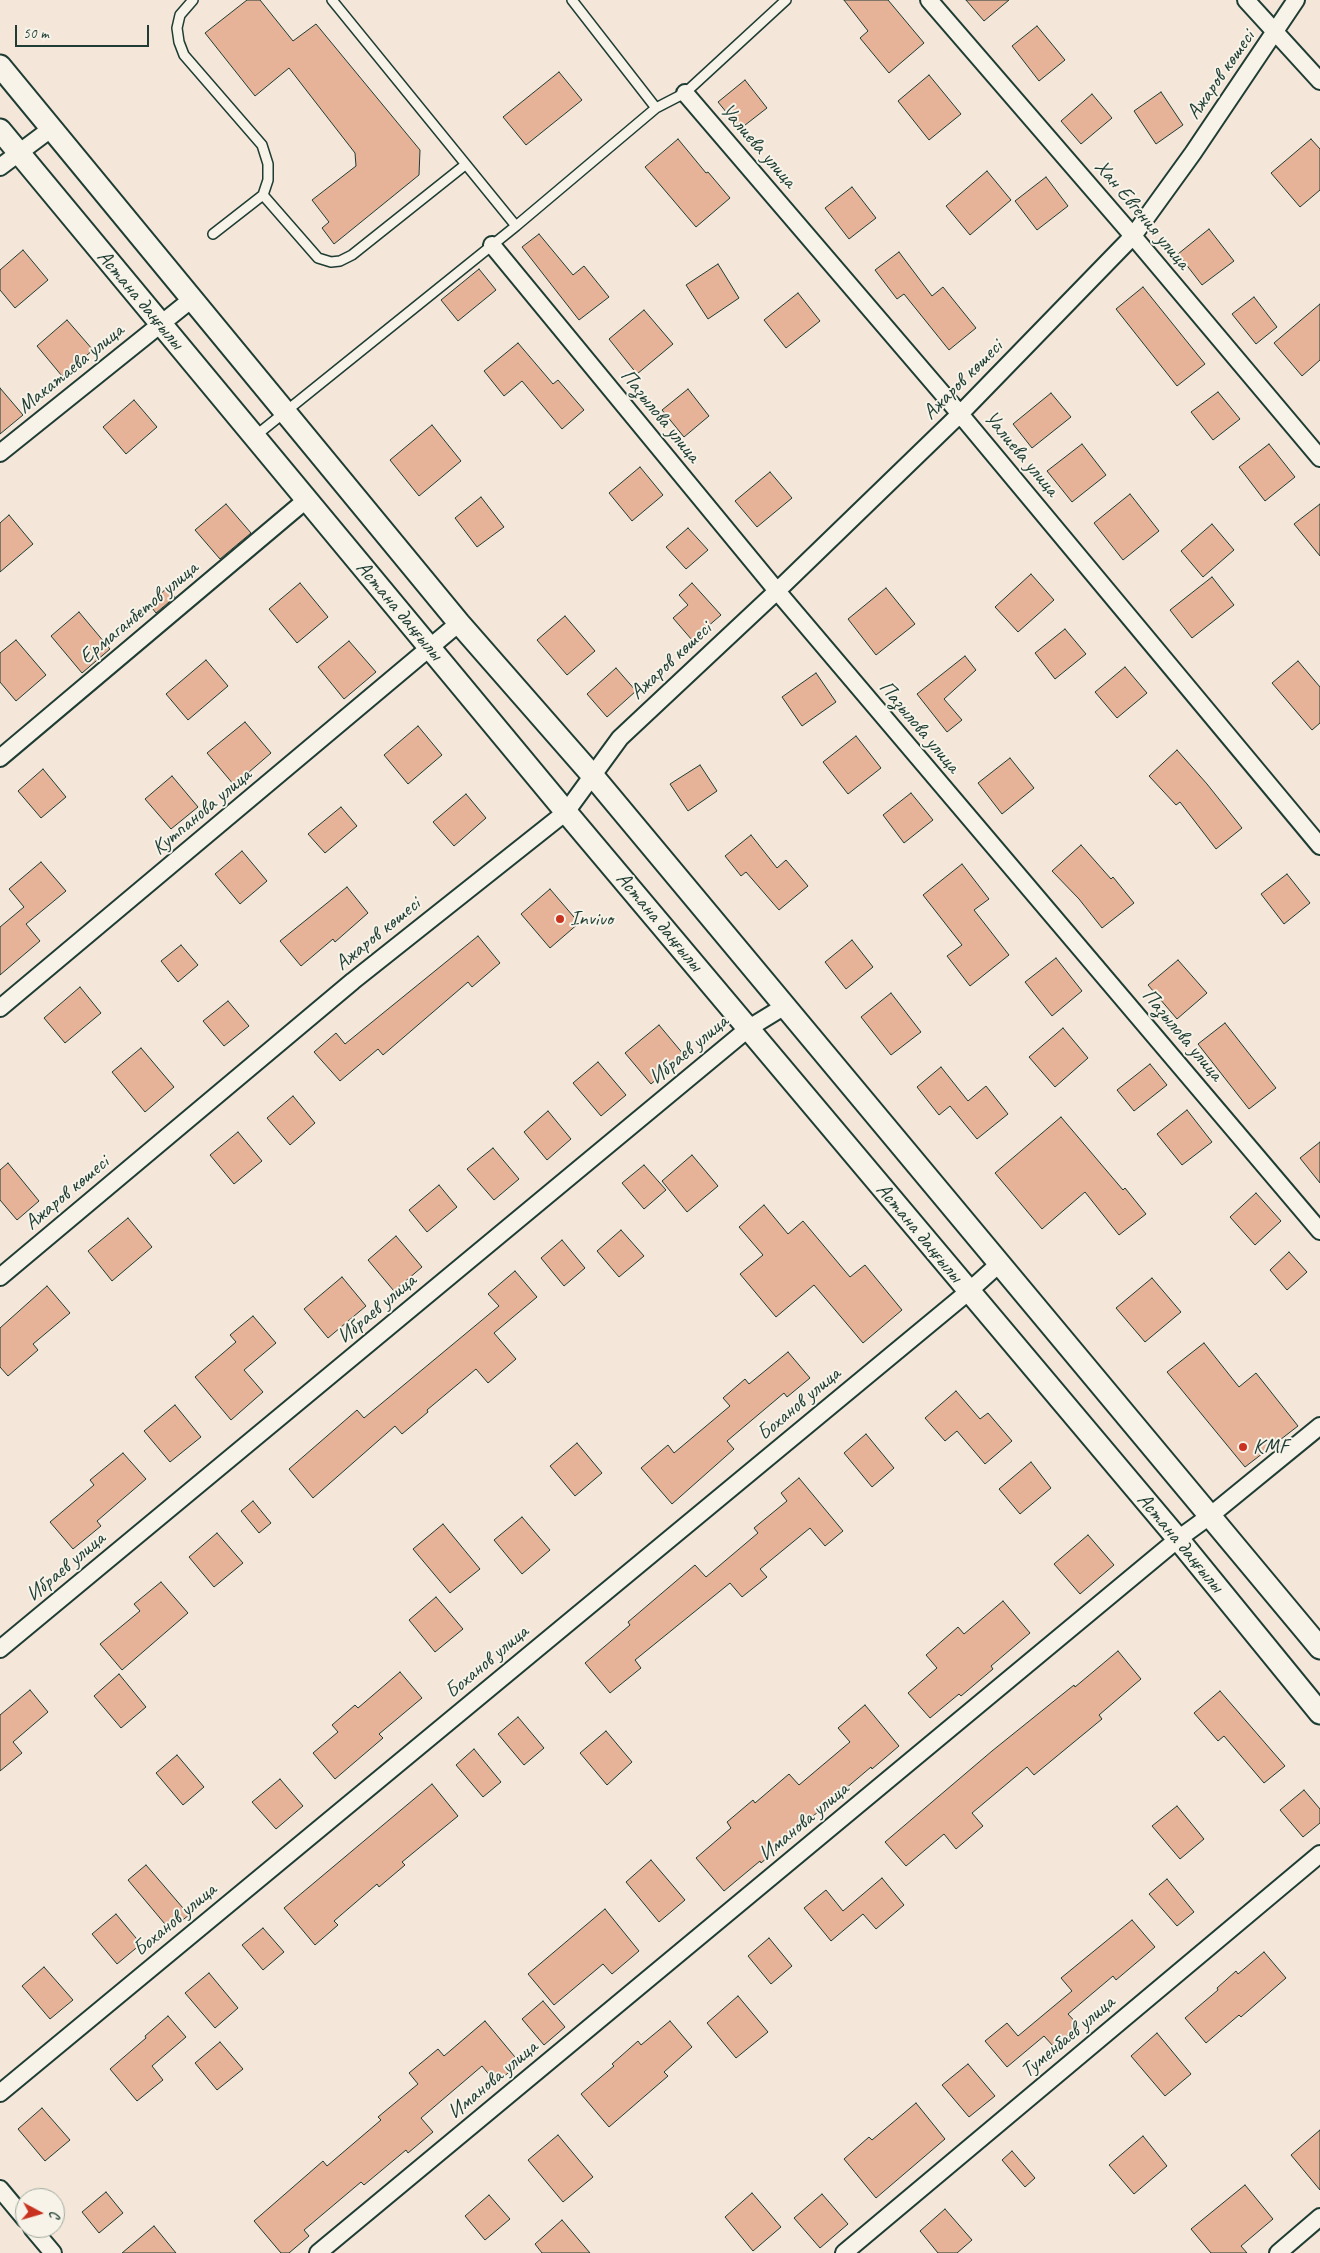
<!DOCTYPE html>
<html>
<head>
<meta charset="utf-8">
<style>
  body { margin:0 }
  #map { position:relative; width:1320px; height:2253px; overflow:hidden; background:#f4e6d8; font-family:Caveat,sans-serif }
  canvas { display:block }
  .north { position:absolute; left:15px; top:2188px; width:50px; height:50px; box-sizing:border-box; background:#f7f3e8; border:1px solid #a1aaa0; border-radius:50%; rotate:96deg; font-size:14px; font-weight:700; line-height:20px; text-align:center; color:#1f3d34 }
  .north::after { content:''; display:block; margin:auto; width:18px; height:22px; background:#c8321e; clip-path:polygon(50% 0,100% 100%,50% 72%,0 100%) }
  .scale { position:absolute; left:15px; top:25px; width:134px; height:22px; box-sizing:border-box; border:2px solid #1f3d34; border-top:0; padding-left:6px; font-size:15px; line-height:18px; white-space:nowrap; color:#1f3d34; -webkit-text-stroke:4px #f7f3e8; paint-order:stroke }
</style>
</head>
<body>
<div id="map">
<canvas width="1320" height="2253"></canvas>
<div class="north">С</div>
<div class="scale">50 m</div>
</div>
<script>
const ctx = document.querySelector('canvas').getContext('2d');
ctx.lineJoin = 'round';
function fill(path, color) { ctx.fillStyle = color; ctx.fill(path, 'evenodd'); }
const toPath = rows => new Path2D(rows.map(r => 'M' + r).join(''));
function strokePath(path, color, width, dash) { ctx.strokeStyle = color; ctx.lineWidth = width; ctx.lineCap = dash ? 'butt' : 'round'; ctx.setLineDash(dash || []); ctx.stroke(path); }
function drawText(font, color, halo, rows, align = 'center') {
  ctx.font = font + ' Caveat,sans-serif'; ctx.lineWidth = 4; ctx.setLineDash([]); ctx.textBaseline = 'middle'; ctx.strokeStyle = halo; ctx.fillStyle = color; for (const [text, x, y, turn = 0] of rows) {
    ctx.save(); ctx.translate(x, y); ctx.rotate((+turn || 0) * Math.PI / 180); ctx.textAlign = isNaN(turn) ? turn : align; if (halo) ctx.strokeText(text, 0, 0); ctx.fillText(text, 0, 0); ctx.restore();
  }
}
const building = toPath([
  [247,0,260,0,293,41,316,24,420,150,419,175,334,244,322,228,329,222,312,200,356,166,355,153,289,68,255,96,205,33,247,0],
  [844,0,888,0,924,43,889,73,860,38,868,31,844,0],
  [966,0,1009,0,984,21,966,0],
  [1037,26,1065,60,1039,81,1012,46,1037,26],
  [559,72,582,100,526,145,503,117,559,72],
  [929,75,961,114,929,140,898,101,929,75],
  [745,80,767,108,740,129,718,102,745,80],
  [1161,92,1183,125,1156,144,1134,111,1161,92],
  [1092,94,1112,118,1081,144,1061,121,1092,94],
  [678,139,706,173,708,172,730,198,696,227,645,167,678,139],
  [1311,139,1320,149,1320,190,1300,207,1271,173,1311,139],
  [987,171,1011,200,970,235,946,206,987,171],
  [1046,177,1068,206,1037,230,1015,201,1046,177],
  [852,187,876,218,849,239,825,208,852,187],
  [1209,229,1234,261,1202,285,1178,254,1209,229],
  [539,234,573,275,584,266,609,297,579,320,522,247,539,234],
  [23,250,48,280,15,308,0,290,0,270,23,250],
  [899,252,932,296,943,287,976,328,949,350,904,294,897,299,875,270,899,252],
  [718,264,739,298,708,319,686,285,718,264],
  [479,269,496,290,458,321,441,300,479,269],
  [1143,287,1205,364,1177,386,1116,309,1143,287],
  [798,293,820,321,786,348,764,320,798,293],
  [1254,297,1277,327,1256,344,1232,314,1254,297],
  [1320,304,1320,360,1302,376,1274,343,1320,304],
  [644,310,673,344,637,374,609,339,644,310],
  [67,320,93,350,62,376,37,346,67,320],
  [518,343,553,384,558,380,584,410,562,429,522,381,504,396,484,371,518,343],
  [0,388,23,415,0,434,0,388],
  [688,389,709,416,684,437,662,410,688,389],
  [1218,392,1240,419,1213,440,1191,412,1218,392],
  [1051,393,1071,417,1032,448,1013,424,1051,393],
  [134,400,157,427,126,454,103,427,134,400],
  [432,425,461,461,419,496,390,460,432,425],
  [1082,444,1106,475,1072,502,1047,471,1082,444],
  [1269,444,1295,477,1265,501,1239,467,1269,444],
  [640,467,663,495,632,521,609,493,640,467],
  [770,472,792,498,757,527,735,501,770,472],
  [1130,494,1159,531,1123,560,1094,523,1130,494],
  [481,497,504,527,477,547,455,518,481,497],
  [226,504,251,533,220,559,195,530,226,504],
  [1320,504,1320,556,1294,524,1320,504],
  [9,515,33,544,0,572,0,523,9,515],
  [1212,524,1234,550,1203,577,1181,551,1212,524],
  [688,528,708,550,686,569,666,547,688,528],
  [1031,574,1054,600,1018,632,995,607,1031,574],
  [1212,577,1234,605,1192,638,1170,610,1212,577],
  [300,583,328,617,297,643,269,609,300,583],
  [692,583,721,615,692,640,673,618,688,605,679,595,692,583],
  [167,588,175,597,156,613,149,604,167,588],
  [886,588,915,624,876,655,848,619,886,588],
  [79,612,110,649,82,673,51,636,79,612],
  [565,616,595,651,567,675,537,640,565,616],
  [1065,629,1086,654,1055,679,1035,653,1065,629],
  [16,640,46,675,16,701,0,682,0,653,16,640],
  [349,641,376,672,344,699,318,667,349,641],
  [965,656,976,670,944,699,962,720,947,732,917,694,965,656],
  [206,660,228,686,188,720,166,694,206,660],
  [1298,661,1320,687,1320,723,1312,730,1272,683,1298,661],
  [1125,667,1147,693,1117,718,1095,692,1125,667],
  [616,668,636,691,607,717,587,694,616,668],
  [816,673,836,702,802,726,782,697,816,673],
  [245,722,271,753,234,785,207,753,245,722],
  [418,726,442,755,408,784,384,755,418,726],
  [856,736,881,768,848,794,823,762,856,736],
  [1177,750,1207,784,1242,828,1216,849,1180,802,1176,805,1149,776,1177,750],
  [1010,758,1034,788,1002,814,978,783,1010,758],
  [700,765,717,791,688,811,670,784,700,765],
  [43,769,66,797,41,818,18,791,43,769],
  [172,776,198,807,171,829,145,799,172,776],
  [911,793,933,820,904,843,883,815,911,793],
  [466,794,486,818,454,846,433,822,466,794],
  [341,807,357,826,325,853,308,834,341,807],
  [751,835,777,868,786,860,808,886,779,910,746,872,741,876,725,856,751,835],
  [1081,845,1111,879,1113,877,1134,903,1102,928,1079,899,1052,871,1081,845],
  [242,851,267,881,240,904,215,874,242,851],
  [41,862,66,891,26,924,40,941,0,975,0,927,24,907,9,889,41,862],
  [962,864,989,899,974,910,1009,955,970,986,947,956,962,945,923,895,962,864],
  [1287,874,1310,903,1284,924,1261,894,1287,874],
  [347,887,368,913,335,942,333,939,301,966,280,941,347,887],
  [550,889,579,923,550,948,521,914,550,889],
  [478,936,500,963,472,987,468,982,383,1055,378,1049,340,1081,314,1052,336,1033,345,1044,478,936],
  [852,940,873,967,846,989,825,962,852,940],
  [181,945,198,965,178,982,161,961,181,945],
  [1056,958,1082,991,1052,1016,1025,982,1056,958],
  [1178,960,1207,993,1177,1019,1148,985,1178,960],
  [80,987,101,1013,65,1043,44,1018,80,987],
  [891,993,921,1032,891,1055,861,1017,891,993],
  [228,1001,249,1026,224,1046,203,1021,228,1001],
  [1225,1023,1276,1088,1249,1109,1198,1044,1225,1023],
  [659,1025,684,1055,651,1084,625,1053,659,1025],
  [1063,1028,1088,1058,1055,1087,1029,1057,1063,1028],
  [141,1048,174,1087,145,1112,112,1072,141,1048],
  [598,1062,626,1095,601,1116,573,1083,598,1062],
  [1150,1064,1167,1085,1134,1111,1117,1090,1150,1064],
  [941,1067,968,1101,986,1086,1008,1114,977,1139,950,1106,939,1115,917,1087,941,1067],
  [293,1096,315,1123,290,1145,267,1118,293,1096],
  [1187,1110,1212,1142,1182,1165,1157,1134,1187,1110],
  [548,1111,571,1139,547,1160,524,1132,548,1111],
  [1061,1117,1123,1190,1125,1188,1146,1214,1119,1235,1085,1192,1042,1229,995,1173,1061,1117],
  [238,1132,262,1161,234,1184,210,1155,238,1132],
  [1320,1142,1320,1183,1300,1158,1320,1142],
  [493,1148,519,1179,494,1200,467,1169,493,1148],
  [692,1155,718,1186,687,1212,662,1181,692,1155],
  [8,1163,39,1201,17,1220,0,1200,0,1170,8,1163],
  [644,1165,666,1190,644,1209,622,1183,644,1165],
  [439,1185,457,1207,427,1232,409,1210,439,1185],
  [1256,1193,1281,1221,1255,1245,1230,1217,1256,1193],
  [764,1205,788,1234,803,1221,850,1277,865,1265,902,1310,863,1343,814,1285,776,1317,740,1274,763,1255,739,1227,764,1205],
  [128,1218,152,1247,112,1281,88,1251,128,1218],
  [621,1230,644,1256,619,1277,597,1251,621,1230],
  [396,1236,422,1267,394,1291,368,1260,396,1236],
  [562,1240,585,1268,564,1286,541,1258,562,1240],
  [1289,1252,1307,1272,1287,1290,1270,1270,1289,1252],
  [515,1271,537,1297,494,1333,516,1359,488,1383,476,1369,427,1410,428,1412,402,1434,395,1426,313,1498,289,1469,357,1410,364,1418,499,1306,488,1294,515,1271],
  [342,1277,366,1306,328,1338,304,1309,342,1277],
  [1152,1278,1181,1312,1145,1342,1116,1308,1152,1278],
  [47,1286,70,1313,33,1344,38,1350,8,1376,0,1367,0,1328,47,1286],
  [253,1316,276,1343,244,1370,263,1392,231,1420,195,1377,236,1342,230,1335,253,1316],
  [1204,1343,1239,1387,1256,1373,1298,1426,1245,1467,1167,1372,1204,1343],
  [788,1352,810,1378,787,1397,784,1393,727,1441,734,1449,672,1504,641,1468,668,1445,674,1453,730,1406,723,1398,745,1379,749,1384,788,1352],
  [956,1391,980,1419,988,1413,1012,1441,985,1464,957,1431,945,1441,925,1418,956,1391],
  [175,1405,201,1437,170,1462,144,1431,175,1405],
  [866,1434,894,1468,872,1487,844,1453,866,1434],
  [577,1443,602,1473,575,1496,550,1466,577,1443],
  [123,1453,146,1479,97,1521,101,1526,73,1549,50,1522,94,1485,90,1480,123,1453],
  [1031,1462,1051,1488,1020,1514,999,1489,1031,1462],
  [799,1478,843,1531,825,1546,810,1528,760,1569,767,1577,742,1597,730,1583,635,1660,641,1668,610,1693,585,1663,630,1625,628,1622,695,1565,706,1577,758,1533,754,1528,787,1501,781,1493,799,1478],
  [253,1501,271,1523,259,1533,241,1511,253,1501],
  [522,1517,550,1550,522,1574,494,1540,522,1517],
  [443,1524,480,1569,450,1593,413,1549,443,1524],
  [217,1533,243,1563,214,1587,189,1557,217,1533],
  [1088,1535,1114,1565,1080,1594,1054,1564,1088,1535],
  [161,1582,188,1613,122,1670,100,1644,140,1611,134,1604,161,1582],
  [436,1597,463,1629,435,1652,409,1620,436,1597],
  [1003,1601,1030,1633,991,1666,993,1669,961,1696,959,1694,930,1718,908,1693,937,1668,926,1655,958,1627,964,1634,1003,1601],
  [1118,1651,1141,1679,1099,1715,1102,1719,1034,1775,1027,1767,972,1813,983,1826,956,1849,944,1834,906,1866,885,1842,992,1751,1074,1685,1075,1687,1118,1651],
  [400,1672,422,1698,379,1734,383,1738,335,1779,313,1753,338,1732,332,1725,355,1705,358,1708,400,1672],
  [119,1674,146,1707,121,1728,94,1696,119,1674],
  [30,1690,48,1712,13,1742,22,1753,0,1771,0,1715,30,1690],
  [1220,1691,1285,1766,1264,1783,1224,1736,1218,1741,1194,1713,1220,1691],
  [865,1705,899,1746,872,1769,871,1767,786,1839,787,1841,761,1863,760,1861,724,1891,696,1858,731,1828,727,1822,753,1800,755,1803,789,1774,799,1785,850,1742,838,1728,865,1705],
  [518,1717,544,1748,524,1765,498,1734,518,1717],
  [606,1731,632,1762,607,1785,580,1753,606,1731],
  [474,1749,501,1782,483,1797,456,1765,474,1749],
  [177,1755,204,1787,183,1805,156,1773,177,1755],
  [280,1779,303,1806,276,1829,252,1802,280,1779],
  [432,1784,458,1816,402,1862,405,1865,379,1887,377,1884,334,1921,338,1925,315,1945,284,1908,432,1784],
  [1304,1790,1320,1809,1320,1823,1303,1837,1280,1810,1304,1790],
  [1177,1806,1204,1839,1180,1859,1152,1826,1177,1806],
  [651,1860,685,1900,659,1922,626,1882,651,1860],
  [146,1865,189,1915,170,1930,128,1880,146,1865],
  [882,1878,904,1905,876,1929,863,1914,831,1941,804,1908,826,1890,843,1911,882,1878],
  [1167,1879,1194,1912,1177,1926,1149,1894,1167,1879],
  [605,1909,639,1951,612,1974,603,1964,554,2005,528,1974,605,1909],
  [116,1914,141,1944,117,1964,92,1934,116,1914],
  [1132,1920,1155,1947,1116,1980,1113,1976,1068,2014,1079,2026,1054,2047,1044,2036,1007,2067,985,2041,1007,2023,1018,2036,1072,1991,1061,1978,1132,1920],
  [263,1928,284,1952,263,1970,242,1945,263,1928],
  [769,1938,792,1966,771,1984,748,1956,769,1938],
  [1264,1952,1286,1978,1241,2017,1239,2015,1206,2043,1185,2018,1218,1990,1217,1988,1236,1971,1238,1974,1264,1952],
  [44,1967,73,2000,50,2019,22,1986,44,1967],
  [209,1973,238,2008,215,2028,185,1993,209,1973],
  [738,1996,768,2032,736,2058,707,2023,738,1996],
  [543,2001,565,2027,544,2045,522,2019,543,2001],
  [168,2016,186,2037,152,2066,163,2080,137,2101,110,2069,146,2038,145,2036,168,2016],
  [485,2021,520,2063,496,2083,482,2066,421,2118,433,2132,408,2153,406,2150,364,2185,361,2182,304,2230,309,2236,289,2253,281,2253,254,2221,323,2161,327,2166,381,2120,378,2117,418,2084,409,2073,438,2049,444,2056,485,2021],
  [670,2021,692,2047,664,2072,668,2076,609,2127,581,2094,614,2066,612,2064,638,2041,641,2045,670,2021],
  [1157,2033,1191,2074,1165,2096,1131,2056,1157,2033],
  [220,2042,243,2069,217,2090,195,2063,220,2042],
  [968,2064,995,2096,969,2117,942,2085,968,2064],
  [916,2103,945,2139,876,2198,844,2159,869,2137,872,2140,916,2103],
  [42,2108,70,2140,45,2161,18,2129,42,2108],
  [1320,2130,1320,2190,1291,2155,1320,2130],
  [558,2135,593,2177,563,2202,528,2160,558,2135],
  [1143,2136,1167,2166,1134,2194,1109,2165,1143,2136],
  [1012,2151,1035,2178,1025,2187,1002,2160,1012,2151],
  [1245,2185,1273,2219,1241,2246,1247,2253,1211,2253,1191,2229,1245,2185],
  [106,2192,123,2213,99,2233,82,2212,106,2192],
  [752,2193,781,2227,753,2251,725,2217,752,2193],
  [822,2194,848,2224,820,2248,794,2218,822,2194],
  [489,2195,510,2219,485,2240,465,2216,489,2195],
  [945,2209,972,2240,957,2253,938,2253,920,2231,945,2209],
  [562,2220,590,2253,542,2253,535,2244,562,2220],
  [154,2226,176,2253,122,2253,154,2226]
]);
fill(building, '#e6b398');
strokePath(building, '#1f3d34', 1);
const service = toPath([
  [193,0,180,15,177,28,179,42,184,55,262,145,268,164,268,180,263,195,213,234],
  [332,0,516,226],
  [572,0,656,108],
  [263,195,318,258,331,262,340,261,352,255,465,165],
  [254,437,516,226,656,108,685,93,786,0]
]);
const minor = toPath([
  [929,0,1133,236,1320,458],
  [1246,0,1320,81],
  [685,93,960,414,1320,846],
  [0,167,52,128],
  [492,245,777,591,1320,1231],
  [0,453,192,299],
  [0,758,306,500],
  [0,1008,459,623],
  [0,1277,353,981,566,812,620,738,777,591,960,414,1133,236,1193,153,1296,0],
  [0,1649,749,1028,785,1006],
  [0,2093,968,1292,1000,1263],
  [0,2189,25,2219],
  [32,2228,53,2253],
  [318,2253,1178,1539,1211,1515,1320,1426],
  [844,2253,1320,1854],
  [1278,2253,1320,2217]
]);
const tertiary = toPath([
  [0,66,459,623,593,776,1320,1648],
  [0,130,566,812,1178,1539,1320,1713]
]);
strokePath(service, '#1f3d34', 12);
strokePath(minor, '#1f3d34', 20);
strokePath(tertiary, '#1f3d34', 25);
strokePath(service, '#f7f3e8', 9);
strokePath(minor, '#f7f3e8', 16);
strokePath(tertiary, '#f7f3e8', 21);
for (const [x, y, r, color] of [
  [560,919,5,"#c8321e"],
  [1243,1447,5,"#c8321e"]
]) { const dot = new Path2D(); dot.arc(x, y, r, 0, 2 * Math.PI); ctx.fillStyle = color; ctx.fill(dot); strokePath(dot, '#f7f3e8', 2); }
drawText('21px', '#1f3d34', '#f7f3e8', [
  ["Ажаров көшесі",1221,75,-55],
  ["Уалиева улица",758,146,49],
  ["Хан Евгения улица",1142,215,50],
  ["Астана даңғылы",140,300,50],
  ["Макатаева улица",71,369,-39],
  ["Ажаров көшесі",963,380,-45],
  ["Пазылова улица",660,416,51],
  ["Уалиева улица",1021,454,50],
  ["Астана даңғылы",399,611,50],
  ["Ермаганбетов улица",139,613,-40],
  ["Ажаров көшесі",671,661,-43],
  ["Пазылова улица",919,727,50],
  ["Кутпанова улица",202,812,-40],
  ["Астана даңғылы",659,922,50],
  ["Ажаров көшесі",378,934,-39],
  ["Пазылова улица",1182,1035,50],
  ["Ибраев улица",689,1050,-40],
  ["Ажаров көшесі",67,1193,-40],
  ["Астана даңғылы",919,1233,50],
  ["Ибраев улица",377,1309,-40],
  ["Боханов улица",799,1404,-40],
  ["Астана даңғылы",1180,1543,50],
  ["Ибраев улица",66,1567,-40],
  ["Боханов улица",487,1662,-40],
  ["Иманова улица",804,1822,-40],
  ["Боханов улица",175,1920,-40],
  ["Туменбаев улица",1068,2037,-40],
  ["Иманова улица",493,2080,-40]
]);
drawText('21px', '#1f3d34', '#f7f3e8', [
  ["Invivo",570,919],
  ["KMF",1253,1447]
], 'left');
</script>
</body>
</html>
